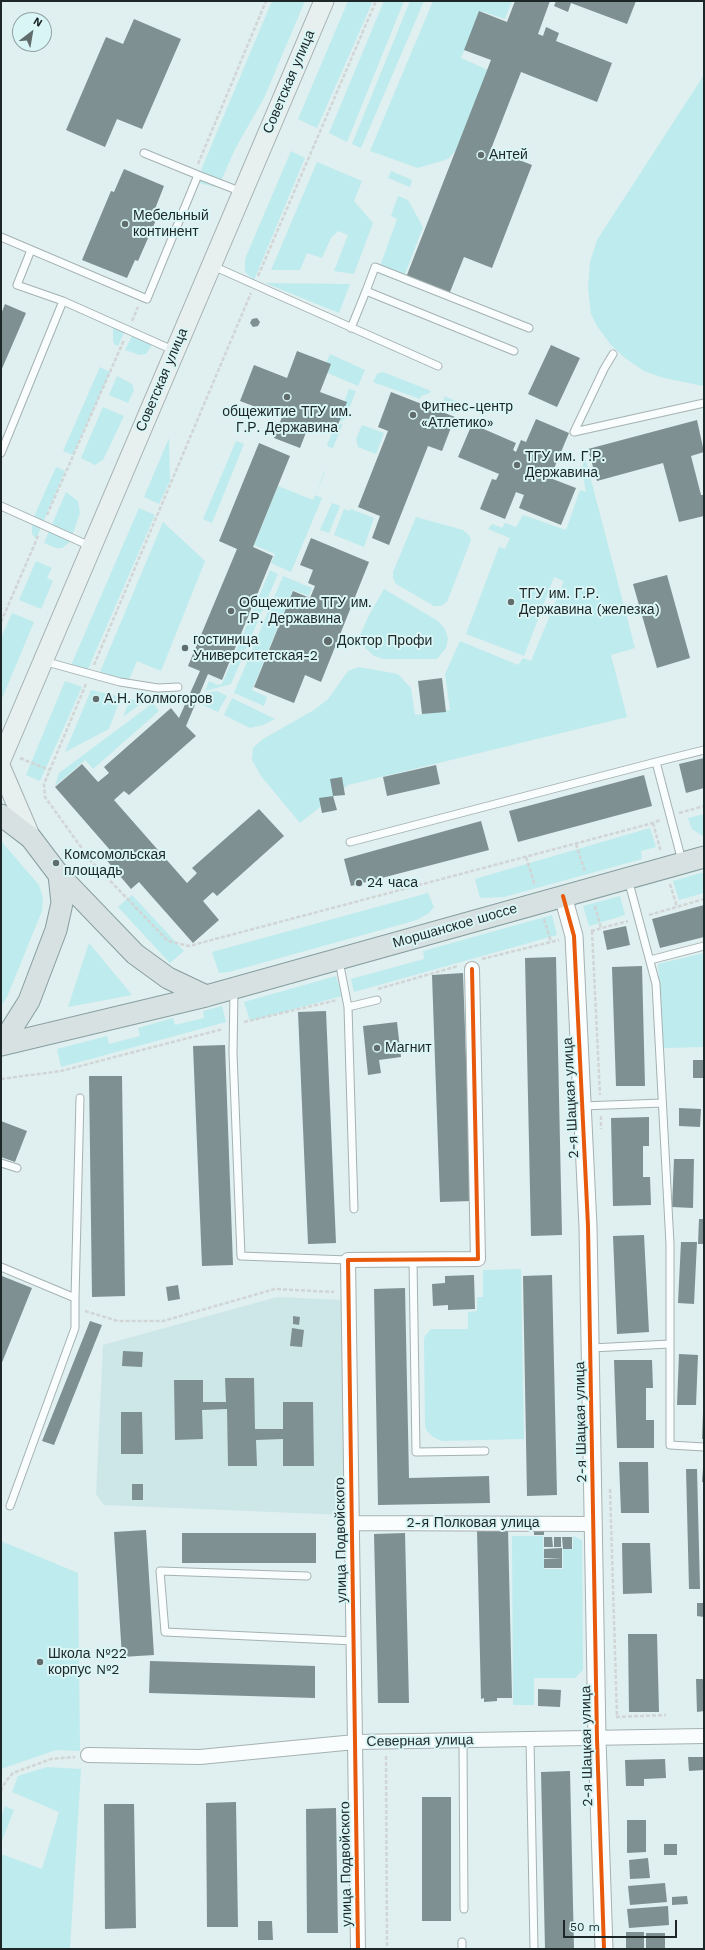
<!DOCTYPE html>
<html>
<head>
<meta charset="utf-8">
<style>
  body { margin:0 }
  #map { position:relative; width:705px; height:1950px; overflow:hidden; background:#e0eff0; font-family:"Work Sans",sans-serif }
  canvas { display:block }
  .frame { position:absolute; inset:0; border:2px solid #1d2727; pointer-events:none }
  .north { position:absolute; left:12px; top:12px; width:40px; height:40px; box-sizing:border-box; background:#daf5f6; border:1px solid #8ea3a3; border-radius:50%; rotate:31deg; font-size:11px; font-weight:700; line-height:16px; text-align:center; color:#1d2727 }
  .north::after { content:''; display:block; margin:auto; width:14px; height:18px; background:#616d6d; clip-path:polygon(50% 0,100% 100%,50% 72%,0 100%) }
  .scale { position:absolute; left:563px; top:1920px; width:114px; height:18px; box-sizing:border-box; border:2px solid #1d2727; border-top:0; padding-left:5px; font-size:12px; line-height:14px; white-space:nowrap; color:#1d2727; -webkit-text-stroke:3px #daf5f6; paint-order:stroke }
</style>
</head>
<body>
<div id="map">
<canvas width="705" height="1950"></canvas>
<div class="frame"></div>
<div class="north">N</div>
<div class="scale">50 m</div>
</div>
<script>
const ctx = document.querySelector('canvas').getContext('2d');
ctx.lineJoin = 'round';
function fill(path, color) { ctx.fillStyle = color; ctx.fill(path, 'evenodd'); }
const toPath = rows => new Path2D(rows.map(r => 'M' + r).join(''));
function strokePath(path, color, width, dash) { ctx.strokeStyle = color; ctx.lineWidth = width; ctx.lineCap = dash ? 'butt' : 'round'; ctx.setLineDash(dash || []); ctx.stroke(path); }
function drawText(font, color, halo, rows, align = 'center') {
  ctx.font = font + ' "Work Sans",sans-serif'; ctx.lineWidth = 4; ctx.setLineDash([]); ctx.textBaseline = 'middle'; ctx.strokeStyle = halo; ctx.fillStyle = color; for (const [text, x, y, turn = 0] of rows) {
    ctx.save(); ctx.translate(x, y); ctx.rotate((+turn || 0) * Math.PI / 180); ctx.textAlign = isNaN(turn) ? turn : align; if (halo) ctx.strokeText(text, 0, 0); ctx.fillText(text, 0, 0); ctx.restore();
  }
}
fill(toPath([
  [277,1297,344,1300,344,1515,104,1505,96,1494,103,1345]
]), '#cde7e8');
fill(toPath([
  [272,1,305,1,264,98,235,149,221,181,215,187,196,182],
  [348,1,373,1,317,128,298,119],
  [384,1,404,1,347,142,329,133],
  [410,1,424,1,361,148,352,144],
  [433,1,512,1,505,19,481,11,461,58,488,70,456,150,448,159,418,168,370,151],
  [704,75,704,386,703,386,664,378,644,371,625,358,611,345,597,326,591,314,588,288,590,262,597,240],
  [291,151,305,158,254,280,245,272,245,259],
  [317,162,362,181,354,201,373,223,354,274,334,271,348,235,338,231,331,238,322,258,307,253,300,270,271,270],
  [391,171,412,180,410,187,388,178],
  [398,196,408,200,423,227,402,282,378,272,397,219,391,216],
  [265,283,350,284,339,313],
  [116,321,127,326,118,346,114,344,113,339,113,328],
  [135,330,156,339,146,354,140,355,125,350],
  [330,354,365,370,358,386,323,371],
  [100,367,110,372,73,455,63,451],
  [383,372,431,391,430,393,421,396,420,399,373,382,377,374],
  [117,376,132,384,134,390,128,403,109,395],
  [349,389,356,391,345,419,336,424],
  [444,396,460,403,455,414,448,411,448,404,444,401],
  [103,407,124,416,103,460,95,465,81,458],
  [343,423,333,448,328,447,327,445,334,428],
  [362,425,384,433,376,454,358,447,356,439],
  [169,438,170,481,159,504,144,497],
  [236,441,244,444,212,523,203,519],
  [585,457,635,648,611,655,627,717,348,785,300,823,261,776,252,760,253,748,263,739,314,710,328,699,348,671,359,667,398,674,411,688,415,715,450,710,445,674,460,641,518,665,523,658,531,661,564,581,554,577,524,656,466,634,499,547,505,549,510,538,488,529,492,524,502,528,505,523,516,527,523,515,566,530,580,490,586,492,582,469],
  [56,467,65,471,36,539,32,534,32,521],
  [318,470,325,473,315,495,322,498,291,572,271,563,275,554,254,545,278,486,313,500,324,473],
  [66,492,78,501,80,513,70,542,62,548,56,548,44,543],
  [332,503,340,506,329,533,320,530],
  [139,508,155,515,85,676,69,670],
  [344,509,350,511,351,509,374,518,364,547,334,535],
  [416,517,463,530,469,535,471,540,447,602,441,606,434,606,396,584,393,578,393,572],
  [163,522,205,561,161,671,137,661,126,687,97,679],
  [36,561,52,568,47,578,53,581,41,609,19,600],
  [270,570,278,574,231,684,205,691,209,681,218,685,222,684],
  [283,576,312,588,309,596,293,590,252,690,267,697,264,706,234,693],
  [384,589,438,621,445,629,448,639,446,648,437,659,384,659,374,656,361,644,359,638,368,617],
  [12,613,34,622,1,701,1,638],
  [65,681,82,687,40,781,26,775],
  [91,690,121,697,109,729,65,752],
  [217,691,227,696,218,712,197,702,201,694],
  [232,698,275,719,263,725,250,728,224,715],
  [130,699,143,702,123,717],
  [153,703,159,711,93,769,85,760,55,786,59,773],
  [704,814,704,837,692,829,688,818],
  [650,828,656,847,641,851,642,859,504,897,480,898,475,879],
  [1,841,39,885,43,898,42,911,7,997,1,1006],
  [704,872,704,893,679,900,673,881],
  [428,893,434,907,429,913,417,920,229,972,219,973,212,952],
  [132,895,184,951,170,963,118,907],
  [620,896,625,915,589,926,583,906],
  [552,915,557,935,354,992,351,979,424,959,423,951],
  [89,943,132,995,68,1007],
  [704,953,704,1047,662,1048,658,964],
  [336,976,342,996,250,1021,244,1002],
  [222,1006,226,1022,61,1067,57,1049,107,1036,109,1044,140,1036,138,1028,173,1018,175,1025,204,1018,203,1011],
  [521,1269,524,1439,442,1441,433,1437,426,1430,425,1425,424,1339,425,1336,431,1329,468,1329,468,1312,477,1311,477,1297,483,1297,483,1270],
  [512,1536,543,1536,544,1569,563,1569,563,1549,573,1549,573,1536,582,1540,583,1670,575,1678,534,1678,534,1705,513,1705],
  [1,1541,78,1573,80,1751,56,1750,1,1769],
  [47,1767,81,1769,70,1949,1,1949,1,1854,42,1869,59,1812,12,1792,18,1776],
  [5,1806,14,1810,1,1843,1,1817]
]), '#beebed');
fill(toPath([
  [515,1,550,1,538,34,543,36,546,27,559,33,556,41,612,63,597,102,521,72,491,149,532,165,492,268,464,257,448,297,405,280,491,60,464,50,479,11,507,22],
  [556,1,636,1,627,24,571,3,568,12,554,6],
  [134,19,181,39,142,129,117,119,105,147,66,130,106,37,123,44],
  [124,169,164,186,155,209,160,211,138,261,135,260,127,278,82,260,111,191,114,192],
  [5,304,26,313,1,371,1,314],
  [257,318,260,322,258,326,253,327,250,323,252,319],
  [551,345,580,358,557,407,528,394],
  [297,351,331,364,320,392,347,402,335,432,310,422,300,448,274,438,282,417,240,401,254,365,287,378],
  [391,392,455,417,442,451,428,446,389,545,372,538,380,516,358,507,388,431,378,427],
  [536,419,569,433,550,478,576,488,561,525,519,508,524,495,516,492,505,519,480,509,492,479,496,480,499,474,458,457,472,424,516,443,513,450,516,452,521,440,526,442],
  [697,420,704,452,691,456,701,495,704,495,704,516,679,522,663,463,597,481,588,449],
  [259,443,290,456,253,547,273,556,222,680,208,674,186,726,196,736,129,795,124,791,114,800,187,883,197,873,192,868,259,809,284,836,217,896,213,892,203,901,219,920,193,943,139,882,131,889,103,856,110,850,55,787,82,764,98,782,109,773,104,767,171,708,179,718,200,671,188,666,237,549,219,541],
  [311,538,369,562,321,682,305,675,294,703,254,687,293,591,310,598,315,586,308,583,313,570,300,565],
  [667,575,690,658,657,668,633,584],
  [442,678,446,712,422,714,418,681],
  [704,758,704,788,686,793,679,764],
  [436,765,440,784,387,796,383,777],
  [644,775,652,806,518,842,509,811],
  [342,777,345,795,333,796,337,810,322,813,319,798,333,796,330,779],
  [481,821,489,850,351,886,344,859],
  [704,905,704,937,660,948,652,919],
  [626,926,630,945,607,950,603,931],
  [556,957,562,1235,531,1236,525,958],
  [642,966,645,1086,616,1086,612,967],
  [463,973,471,1201,440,1202,432,975],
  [326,1011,336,1243,308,1244,298,1012],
  [397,1022,401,1057,379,1060,381,1073,368,1075,363,1026],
  [225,1045,233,1265,202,1266,193,1046],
  [693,1060,704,1060,704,1078,693,1078],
  [89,1076,122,1076,125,1296,92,1297],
  [679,1108,701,1109,700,1127,679,1126],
  [649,1117,649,1146,643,1146,643,1177,650,1177,651,1205,613,1206,611,1118],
  [1,1121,27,1131,15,1162,1,1157],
  [674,1159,694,1159,693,1208,672,1207],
  [699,1219,704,1219,704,1244,698,1244],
  [644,1235,649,1332,617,1334,613,1236],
  [681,1242,697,1242,694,1304,678,1303],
  [474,1275,475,1309,448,1310,448,1305,433,1306,432,1284,445,1283,445,1276],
  [552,1275,557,1495,527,1496,523,1276],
  [2,1276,32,1288,1,1365,1,1279],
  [178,1285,180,1299,168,1301,166,1287],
  [405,1288,409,1478,489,1476,490,1503,378,1505,374,1289],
  [293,1316,300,1317,299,1325,293,1324],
  [90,1321,102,1325,54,1445,42,1441],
  [292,1328,304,1330,302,1347,290,1346],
  [123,1351,143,1352,142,1367,122,1366],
  [679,1354,698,1355,696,1405,677,1405],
  [614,1360,652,1360,653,1388,646,1388,646,1420,654,1420,654,1448,617,1448],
  [225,1378,254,1378,255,1429,283,1429,283,1402,313,1402,314,1466,283,1466,283,1439,256,1440,257,1466,228,1466,227,1409,202,1410,203,1439,175,1440,174,1380,203,1380,203,1402,226,1402],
  [121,1412,142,1412,143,1454,121,1454],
  [703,1413,704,1413,704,1439,702,1439],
  [619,1462,648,1462,649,1513,621,1513],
  [686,1469,697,1469,700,1589,689,1589],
  [703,1469,704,1469,704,1482,702,1482],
  [132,1484,143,1484,143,1500,132,1500],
  [534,1520,544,1520,544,1535,534,1535],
  [508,1529,512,1698,497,1698,497,1701,484,1702,484,1698,481,1699,477,1530],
  [146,1530,154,1655,122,1657,114,1532],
  [182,1533,316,1533,316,1563,182,1563],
  [405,1533,409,1703,378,1703,374,1534],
  [544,1537,552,1537,553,1547,544,1547],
  [554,1537,561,1537,561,1547,554,1547],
  [562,1537,572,1537,572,1549,563,1549],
  [622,1543,650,1543,652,1593,623,1594],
  [562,1548,562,1558,544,1558,544,1549],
  [562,1558,562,1568,544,1568,544,1559],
  [697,1603,704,1603,704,1617,697,1616],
  [628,1634,657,1634,659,1712,629,1712],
  [150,1661,315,1666,315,1698,149,1693],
  [696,1679,704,1679,704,1711,697,1712],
  [538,1689,561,1690,560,1707,538,1706],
  [688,1757,704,1757,704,1770,689,1771],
  [665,1759,666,1778,644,1779,644,1786,626,1786,625,1760],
  [570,1771,574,1949,545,1949,541,1772],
  [422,1797,451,1797,451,1921,422,1921],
  [236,1802,238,1927,207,1927,206,1803],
  [104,1804,134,1804,136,1928,105,1929],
  [336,1808,338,1933,307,1933,306,1809],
  [627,1820,646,1820,646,1852,627,1853],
  [664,1844,677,1844,677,1855,664,1855],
  [648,1858,650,1878,630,1879,629,1860],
  [665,1883,667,1902,630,1905,628,1886],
  [687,1896,688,1904,672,1905,672,1897],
  [668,1906,669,1925,629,1928,627,1909],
  [258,1921,272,1921,273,1940,258,1940],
  [626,1932,644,1932,644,1949,626,1949],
  [646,1933,665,1933,665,1949,646,1949]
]), '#7e9092');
const service = toPath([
  [144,153,198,175],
  [1,237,147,299,198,175,242,192],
  [31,250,17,285,63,301],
  [213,266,438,366],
  [366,291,375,267,529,328],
  [351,328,366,291,514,351],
  [613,354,604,369,574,432,704,403],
  [1,453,63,301,175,351],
  [1,506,90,546],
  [43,661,120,682,158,688,178,687],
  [656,762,704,750],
  [350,842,656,762,682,861],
  [628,879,656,984,670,1244,670,1445,704,1447],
  [650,960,704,946],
  [339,961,348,1007,354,1209],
  [234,991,233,1053,241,1256,348,1260],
  [348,1007,377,1000],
  [582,1106,662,1103],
  [1,1163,17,1168],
  [413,1260,416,1452,485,1451],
  [1,1267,75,1298,80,1098],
  [591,1348,670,1344],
  [10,1506,75,1328,75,1298],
  [307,1576,160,1571,165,1632,354,1641],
  [530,1739,534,1949],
  [463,1740,464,1909],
  [462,1949,462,1942]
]);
const minor = toPath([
  [352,1523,594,1524],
  [88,1755,200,1757,355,1742,704,1736],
  [358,1949,348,1260,478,1259,472,969]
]);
const tertiary = toPath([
  [563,896,574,936,588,1226,597,1739,604,1949]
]);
const secondary = toPath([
  [1,760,324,1],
  [1,768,31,838]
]);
const primary = toPath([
  [1,815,31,838,59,875,135,954,168,978,206,996],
  [1,1039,7,1036,29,1001,56,930,62,903,59,875],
  [1,1045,206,996,704,857]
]);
strokePath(service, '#a5b1b2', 9);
strokePath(minor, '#a5b1b2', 16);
strokePath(tertiary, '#a5b1b2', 19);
strokePath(secondary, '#a5b1b2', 21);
strokePath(primary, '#879e9f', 23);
strokePath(toPath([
  [198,164,266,1],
  [258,276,376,1],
  [132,321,138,307],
  [47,515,124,340],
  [1,622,39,534],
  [94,665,251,293],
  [86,684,44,784,45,797,91,861,168,941,189,946,653,823,660,820],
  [20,758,49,770],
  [679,813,704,806],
  [653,823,661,852],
  [576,844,585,872],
  [526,857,535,886],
  [670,884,677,907],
  [595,906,601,928],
  [649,915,704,899],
  [544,919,551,942],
  [591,931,628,921],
  [592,931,600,1095],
  [482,959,559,940],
  [378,989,458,966],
  [244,1022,337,1000],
  [1,1079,61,1071,223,1029],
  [601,1116,601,1129],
  [85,1311,118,1321,163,1321,275,1289,334,1292],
  [610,1489,617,1717],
  [616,1717,666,1715],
  [386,1756,387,1949],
  [1,1791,6,1781,13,1773,51,1759,75,1757]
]), '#d1d5d5', 2.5, [4, 2]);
strokePath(service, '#fafdfd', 7);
strokePath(minor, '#fafdfd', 14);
strokePath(tertiary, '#fafdfd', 17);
strokePath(secondary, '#e8efef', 19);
strokePath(primary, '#d7e1e2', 21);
strokePath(toPath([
  [563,896,574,936,588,1226,597,1739,604,1949],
  [358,1949,348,1260,478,1259,472,969]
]), '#e8590c', 4);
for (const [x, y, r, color] of [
  [481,155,4,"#616d6d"],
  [125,224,4,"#616d6d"],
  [287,397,4,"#616d6d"],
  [413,415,4,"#616d6d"],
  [517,465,4,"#616d6d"],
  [511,602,4,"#616d6d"],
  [231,611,4,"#616d6d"],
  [328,641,5,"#616d6d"],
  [185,648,4,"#616d6d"],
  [96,699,4,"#616d6d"],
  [56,863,4,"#616d6d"],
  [359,883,4,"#616d6d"],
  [377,1048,4,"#616d6d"],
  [40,1662,4,"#616d6d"]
]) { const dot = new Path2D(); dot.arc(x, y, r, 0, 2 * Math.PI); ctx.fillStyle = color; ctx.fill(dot); strokePath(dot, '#daf5f6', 1.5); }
drawText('14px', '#1d2727', '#daf5f6', [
  ["Советская улица",289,82,-67],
  ["Советская улица",162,380,-67],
  ["Моршанское шоссе",455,926,-16],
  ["2-я Шацкая улица",571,1098,-93],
  ["2-я Шацкая улица",581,1422,-91],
  ["2-я Полковая улица",473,1523],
  ["улица Подвойского",341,1540,-91],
  ["Северная улица",420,1741,-1],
  ["2-я Шацкая улица",587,1746,-91],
  ["улица Подвойского",346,1864,-91]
]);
drawText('14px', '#1d2727', '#daf5f6', [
  ["Антей",489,155],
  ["Мебельный",133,216],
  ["континент",133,232],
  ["Фитнес-центр",421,407],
  ["«Атлетико»",421,423],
  ["общежитие ТГУ им.",287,412,"center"],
  ["Г.Р. Державина",287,428,"center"],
  ["ТГУ им. Г.Р.",525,457],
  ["Державина",525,473],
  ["ТГУ им. Г.Р.",519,594],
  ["Державина (железка)",519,610],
  ["Общежитие ТГУ им.",239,603],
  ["Г.Р. Державина",239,619],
  ["гостиница",193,640],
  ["Университетская-2",193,656],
  ["Доктор Профи",337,641],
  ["А.Н. Колмогоров",104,699],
  ["Комсомольская",64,855],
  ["площадь",64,871],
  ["24 часа",367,883],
  ["Магнит",385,1048],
  ["Школа №22",48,1654],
  ["корпус №2",48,1670]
], 'left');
</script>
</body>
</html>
